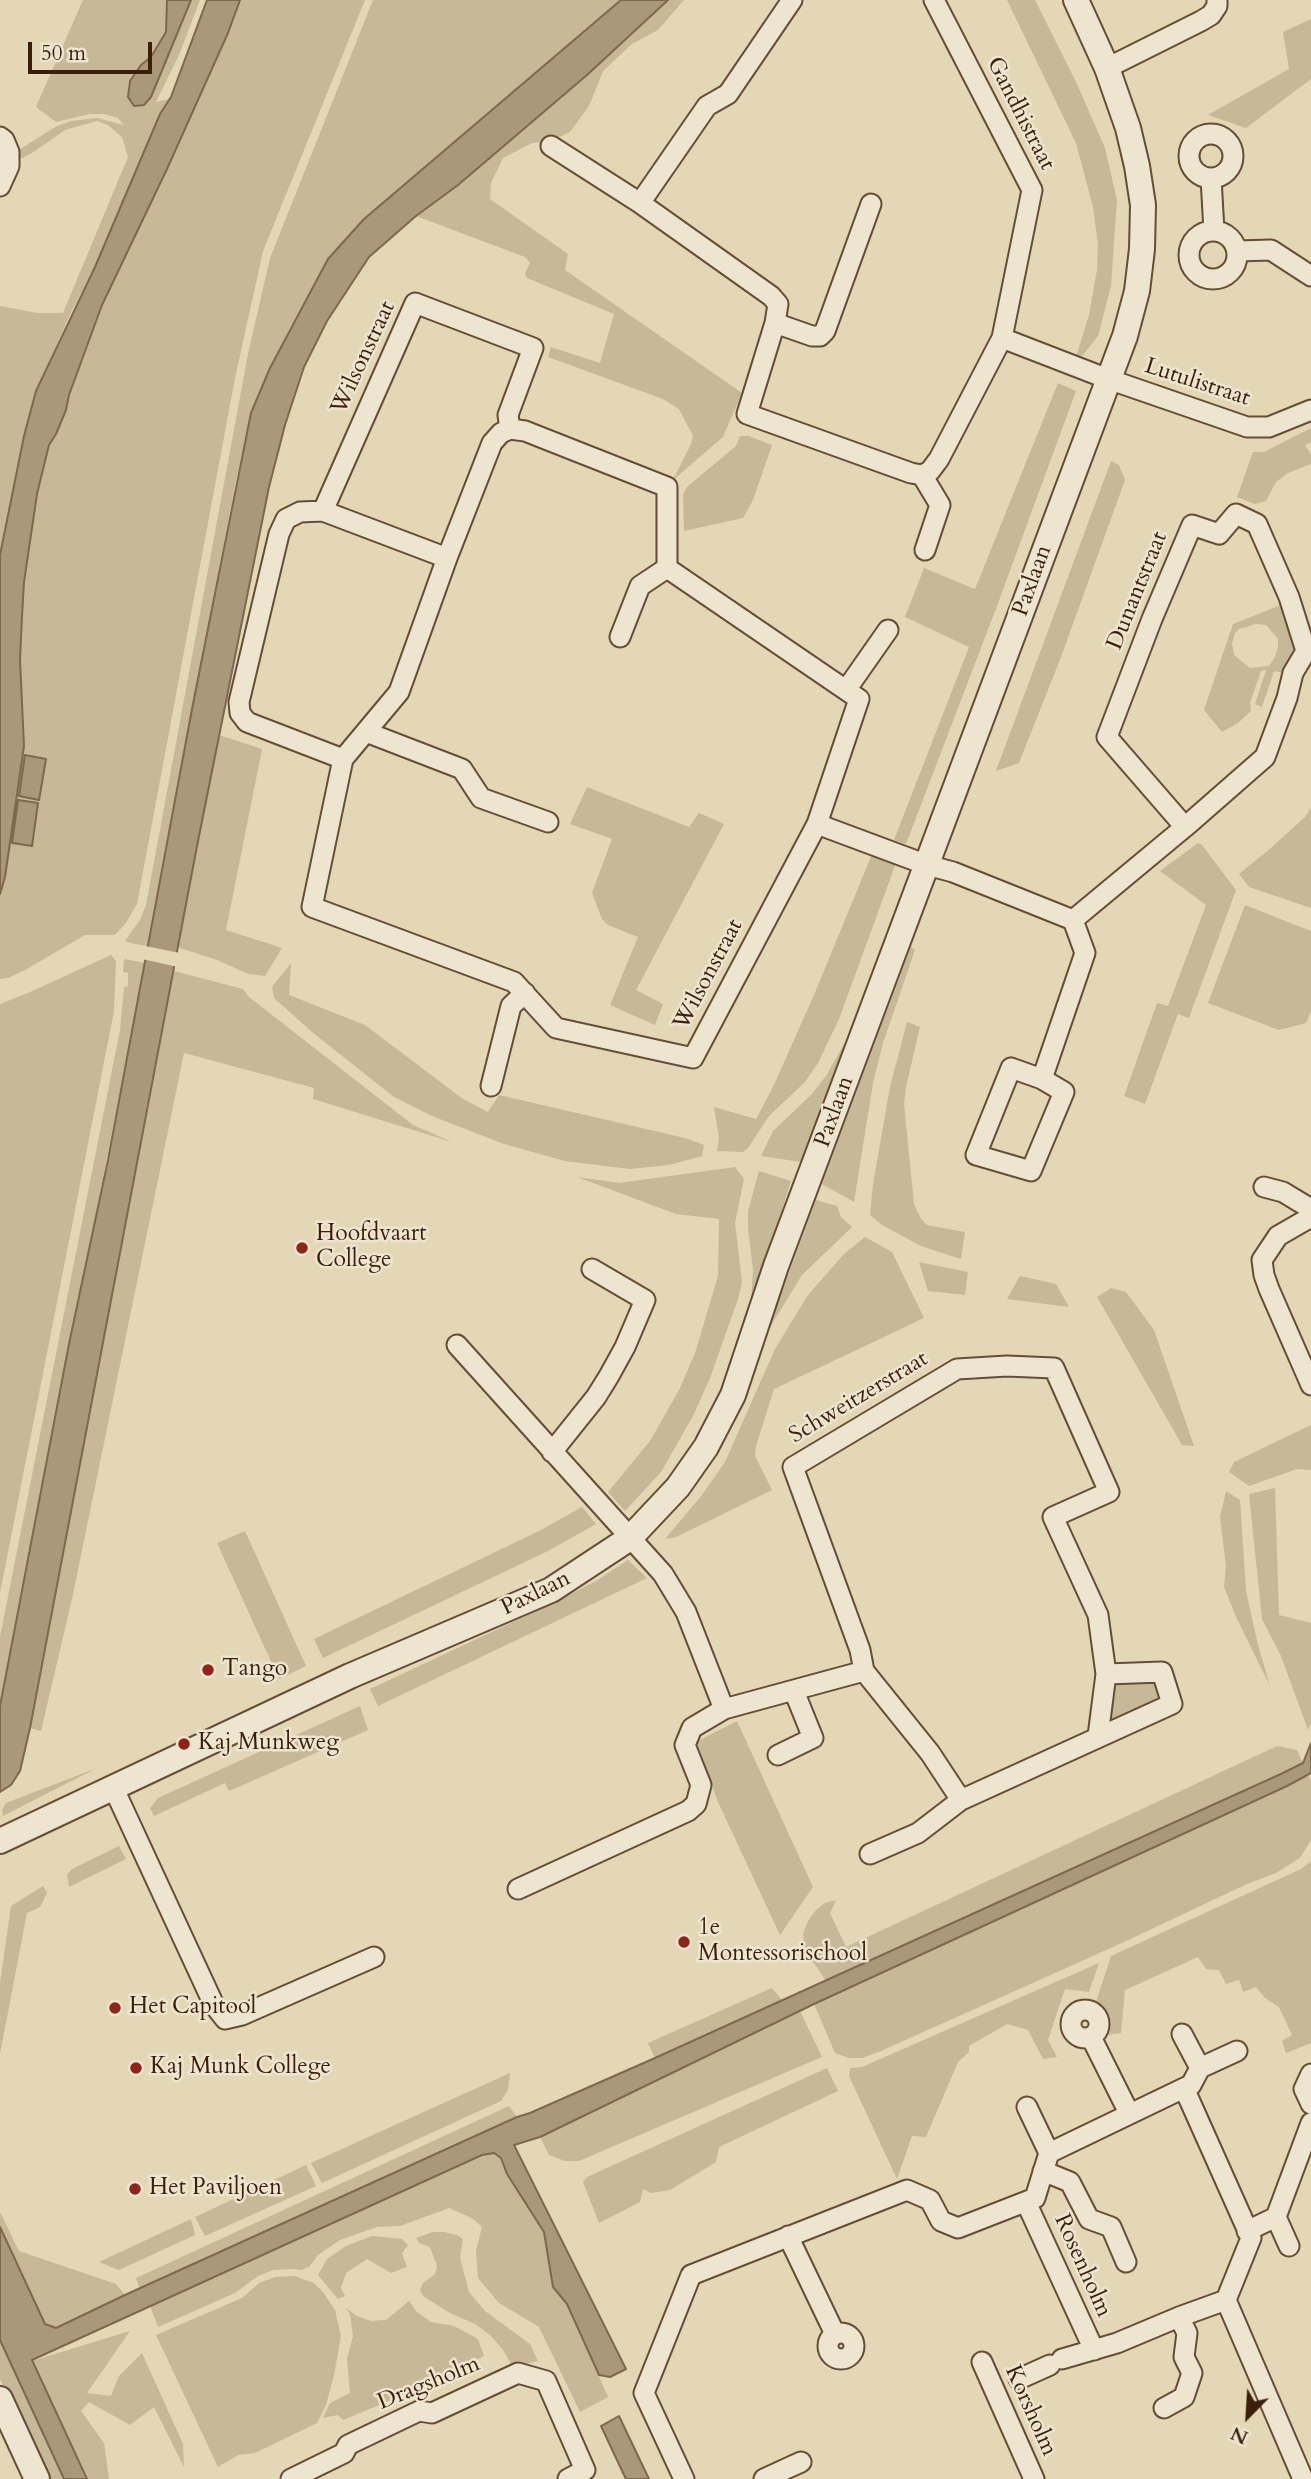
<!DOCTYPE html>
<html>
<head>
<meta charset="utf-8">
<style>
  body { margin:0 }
  #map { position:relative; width:1311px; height:2479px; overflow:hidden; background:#e3d7b5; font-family:Cardo,serif }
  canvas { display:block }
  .north { position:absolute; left:1213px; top:2381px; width:70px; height:70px; -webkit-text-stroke:5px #ede5cf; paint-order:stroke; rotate:204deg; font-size:19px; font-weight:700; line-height:28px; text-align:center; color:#3c1f0a }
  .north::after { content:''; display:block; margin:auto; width:24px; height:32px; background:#3c1f0a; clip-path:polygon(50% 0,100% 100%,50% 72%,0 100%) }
  .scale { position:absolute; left:28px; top:42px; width:124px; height:32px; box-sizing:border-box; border:4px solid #3c1f0a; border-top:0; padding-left:9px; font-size:21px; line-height:24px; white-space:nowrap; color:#3c1f0a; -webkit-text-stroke:5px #ede5cf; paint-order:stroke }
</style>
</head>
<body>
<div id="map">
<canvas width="1311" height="2479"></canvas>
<div class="north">N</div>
<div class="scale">50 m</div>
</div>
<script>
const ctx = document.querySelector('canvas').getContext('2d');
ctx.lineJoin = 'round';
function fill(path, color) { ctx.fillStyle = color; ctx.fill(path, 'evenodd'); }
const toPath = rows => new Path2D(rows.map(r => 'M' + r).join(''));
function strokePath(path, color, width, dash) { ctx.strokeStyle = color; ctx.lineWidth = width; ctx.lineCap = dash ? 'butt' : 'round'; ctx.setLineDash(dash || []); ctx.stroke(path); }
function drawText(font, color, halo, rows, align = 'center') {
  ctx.font = font + ' Cardo,serif'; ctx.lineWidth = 5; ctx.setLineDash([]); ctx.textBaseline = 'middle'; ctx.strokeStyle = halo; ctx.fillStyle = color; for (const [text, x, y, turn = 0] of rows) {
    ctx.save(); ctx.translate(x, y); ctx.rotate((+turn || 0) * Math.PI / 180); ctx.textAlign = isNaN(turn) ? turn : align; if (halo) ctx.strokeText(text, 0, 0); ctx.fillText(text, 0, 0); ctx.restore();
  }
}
fill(toPath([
  [83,0,167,0,166,32,151,57,141,65,169,55,191,0,200,0,179,55,156,102,170,99,160,114,95,267,72,310,36,391,0,555,0,306,37,313,63,313,128,157,122,137,108,125,97,121,65,130,35,151,23,158,15,157,17,151,57,126,71,121,97,118,124,125,118,118,104,114,90,114,56,122,36,107],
  [240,0,365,0,263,251,235,378,137,904,125,924,115,935,85,935,25,970,8,978,0,979,0,894,5,877,24,746,20,660,24,582,32,518,49,445,56,434,66,410,69,395,102,305,167,169,228,33],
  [373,0,621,0,364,219,290,328,251,413,236,480,147,946,130,943,125,941,140,920,146,905,248,354,270,258],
  [662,0,684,0,658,30,632,44,603,71,589,106,570,132,551,141,532,143,503,158,491,183,490,199,568,254,565,270,742,393,723,437,673,480,691,444,693,436,679,409,663,399,548,357,551,347,600,363,614,314,527,278,525,274,530,263,525,257,416,216,458,185],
  [1007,0,1035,0,1076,82,1105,148,1117,200,1111,286,1098,336,1083,355,1076,357,1089,315,1097,270,1098,244,1093,207,1076,143],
  [1311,19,1311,79,1246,128,1208,115,1289,69,1283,32],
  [1058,383,1076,391,997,606,906,844,894,840,969,647,905,617,924,568,975,589],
  [1311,428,1311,442,1305,445,1311,455,1311,464,1288,473,1276,482,1266,501,1255,504,1237,497,1253,452,1264,452],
  [740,436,749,436,772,445,753,500,743,518,684,531,683,494,687,487,736,446],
  [1111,461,1119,465,1125,480,1061,657,1019,763,996,771],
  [1281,605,1295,637,1294,650,1284,673,1274,671,1262,707,1255,704,1266,670,1261,671,1250,703,1251,711,1238,723,1222,732,1204,710,1233,624],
  [1256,624,1266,625,1273,633,1278,639,1278,647,1275,657,1269,666,1250,668,1234,655,1232,644,1235,633,1239,629],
  [219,735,262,749,226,930,282,948,265,976,249,974,217,960,177,947],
  [587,787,689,827,699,813,724,824,636,990,663,1004,655,1025,610,1005,638,937,608,925,602,919,592,893,612,839,570,824],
  [1311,808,1311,908,1249,887,1239,874,1272,847,1305,817],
  [1198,843,1202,845,1236,890,1189,1018,1178,1014,1145,1104,1124,1096,1157,1003,1168,1006,1206,905,1160,871],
  [872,854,896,863,839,1019,818,1063,805,1082,769,1116,748,1148,743,1152,717,1151,719,1138,714,1107,756,1119,773,1087,814,995],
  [1245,905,1311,931,1311,1011,1306,1023,1279,1030,1208,1003],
  [911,947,915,950,883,1043,873,1083,854,1202,822,1184],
  [111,955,116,961,114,1011,0,1593,0,1004,28,993],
  [124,959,145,963,0,1706,0,1637,120,1030,124,987,128,986,128,973,123,972],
  [291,963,289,995,365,1025,463,1099,488,1112,499,1095,685,1138,704,1145,702,1156,669,1165,630,1169,565,1161,504,1144,432,1116,394,1097,312,1032,274,998,272,987],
  [174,971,243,989,249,997,413,1125,452,1142,313,1099,314,1088,184,1053,72,1599,41,1731,30,1728],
  [907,1022,920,1027,906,1087,904,1104,914,1204,921,1219,927,1225,965,1232,961,1259,921,1246,882,1225,870,1215,873,1184,890,1087],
  [847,1039,801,1162,761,1156,773,1131,811,1095,826,1076],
  [735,1167,744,1179,735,1223,742,1282,738,1299,710,1378,693,1416,661,1472,625,1511,608,1492,650,1441,679,1390,695,1353,718,1276,719,1219,676,1214,577,1177,619,1183],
  [759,1171,791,1181,751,1305,753,1269,748,1228,748,1211],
  [816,1200,837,1206,841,1217,852,1227,802,1275,767,1332],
  [865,1237,892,1252,924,1318,774,1389,756,1446,755,1456,772,1490,676,1537,665,1539,702,1495,725,1462,775,1349,808,1295,844,1254],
  [919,1262,968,1272,965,1295,928,1291],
  [1020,1276,1056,1284,1069,1307,1007,1299],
  [1111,1288,1126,1292,1154,1330,1194,1446,1182,1445,1097,1297],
  [1311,1425,1311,1470,1297,1469,1249,1486,1229,1472,1234,1462],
  [1275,1488,1279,1615,1311,1623,1311,1723,1308,1730,1281,1656,1262,1619,1249,1494],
  [1226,1491,1240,1500,1246,1591,1258,1645,1270,1686,1237,1619,1224,1587,1226,1566,1220,1517],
  [582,1507,596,1524,548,1551,323,1658,314,1639,539,1531],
  [245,1531,306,1666,279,1679,217,1543],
  [628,1560,647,1578,378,1706,370,1689,528,1615,596,1581],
  [1156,1680,1160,1703,1111,1722,1114,1683],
  [360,1706,368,1730,229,1791,225,1783,154,1816,150,1808,158,1798],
  [737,1721,813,1887,780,1935,718,1802,696,1742],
  [1277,1746,1297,1750,1303,1763,826,1981,805,1950,803,1934,808,1921,816,1910,825,1903,836,1900,830,1913,846,1947],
  [97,1768,3,1816,2,1810,6,1803],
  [1308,1774,1311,1781,1311,1840,1300,1858,1276,1873,1247,1884,1124,1942,881,2051,862,2058,849,2058,835,2053,814,2004,1287,1786],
  [119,1846,126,1859,69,1887,67,1875,72,1869],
  [1311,1861,1311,2043,1286,2053,1282,2041,1292,2035,1279,2007,1265,1998,1256,1987,1243,1992,1239,1980,1226,1984,1219,1970,1206,1969,1198,1957,1125,1990,1121,2033,1107,2035,1095,2005,1111,1956,1301,1869],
  [43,1886,47,1893,40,1907,27,1913,0,2054,0,1983,11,1906],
  [1099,1963,1089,1992,1065,1989,1048,2040,1057,2057,1043,2059,1028,2030,1007,2024,969,2046,969,2052,958,2062,926,2137,912,2136,897,2179,849,2076,850,2068,862,2067],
  [772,1988,782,2000,655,2058,648,2043],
  [800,2011,822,2057,579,2161,565,2161,549,2155,540,2137],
  [827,2068,838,2091,719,2147,716,2162,670,2190,651,2193,643,2189,640,2202,599,2223,583,2182,587,2177],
  [510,2073,508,2090,501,2101,322,2183,311,2163],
  [509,2106,517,2117,140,2290,136,2278],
  [494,2153,501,2158,507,2175,544,2232,553,2287,567,2304,608,2397,580,2412,539,2327,499,2303,478,2278,476,2251,482,2227,472,2218,449,2208,400,2226,377,2227,340,2240,318,2255,309,2267,301,2270,291,2269,273,2270,258,2276,235,2293,158,2327,150,2306,482,2155],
  [306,2165,316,2186,205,2236,195,2217],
  [0,2212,19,2251,116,2284,125,2295,56,2328,45,2324,0,2227],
  [191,2219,195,2235,119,2270,99,2262],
  [433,2232,444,2232,457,2235,463,2239,460,2258,469,2292,485,2311,530,2344,538,2361,513,2367,503,2350,490,2335,475,2324,450,2313,423,2296,420,2290,423,2283,435,2274,437,2266,430,2247,419,2243,416,2238],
  [372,2236,402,2239,408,2245,402,2253,407,2267,391,2273,367,2259,346,2273,341,2288,345,2296,338,2299,318,2275,327,2259,346,2246],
  [294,2276,314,2283,323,2292,335,2310,341,2336,334,2375,326,2405,317,2423,255,2453,238,2455,218,2467,156,2335,242,2298,259,2283,275,2277],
  [409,2301,417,2312,431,2322,454,2326,478,2339,484,2356,427,2385,343,2420,338,2415,323,2418,330,2403,350,2393,347,2359,353,2336,350,2314,346,2308,357,2316,371,2321,386,2320],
  [130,2331,87,2393,111,2396,119,2376,142,2353,183,2444,184,2467,154,2407,130,2425,89,2402,81,2411,104,2443,109,2479,87,2479,32,2361],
  [0,2340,64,2479,45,2479,0,2379]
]), '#c7b898');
const water = toPath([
  [167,0,191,0,151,97,144,105,134,106,128,97,130,81,141,65,151,57,166,32,167,0],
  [207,0,240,0,228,33,167,169,102,305,69,395,66,410,56,434,49,445,37,494,24,582,22,616,20,660,24,746,5,877,0,894,0,555,24,436,36,391,95,267,160,114,171,97,207,0],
  [621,0,668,0,587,75,458,185,416,216,369,257,327,321,304,367,285,425,269,487,197,846,30,1728,20,1771,11,1785,0,1792,0,1706,69,1344,108,1160,192,709,251,413,270,368,328,259,364,219,621,0],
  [25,755,46,759,39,800,19,796,25,755],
  [18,800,38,803,32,846,12,843,18,800],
  [1311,1743,1311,1773,1287,1786,814,2004,540,2137,514,2145,626,2369,610,2377,599,2375,567,2304,553,2287,544,2232,507,2174,501,2158,494,2153,482,2155,32,2360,87,2479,64,2479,0,2340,0,2227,45,2324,56,2328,125,2295,517,2117,530,2113,655,2058,1283,1773,1303,1763,1311,1743],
  [619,2416,649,2479,626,2479,624,2475,601,2426,619,2416]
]);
fill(water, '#aa987b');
strokePath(water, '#7e684e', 2);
fill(toPath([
  [145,946,180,953,178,967,142,959]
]), '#e3d7b5');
const minor = toPath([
  [792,0,728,94,707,106,640,203,771,296,778,304,775,323,747,414,911,473,922,475,930,471,939,459,1002,338,1032,190,934,0],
  [1107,68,1201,21,1211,15,1217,6,1217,0],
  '1189 156a22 22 0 1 1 44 0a22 22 0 1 1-44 0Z',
  [0,137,4,140,9,152,9,166,0,186],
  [551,146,640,203],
  [1211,178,1214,231],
  '1189 255a24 24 0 1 1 48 0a24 24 0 1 1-48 0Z',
  [1237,251,1271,250,1311,276],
  [775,323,812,336,820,336,825,331,871,204],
  [1002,338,1108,379,1247,427,1269,427,1311,410],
  [510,429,525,431,667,487,667,568,859,699,817,824,693,1058,556,1028,514,982,312,907,343,759,399,692,447,558,492,443,501,433,510,429],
  [922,475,940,505,925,550],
  [323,511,415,303,533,348,508,415,510,429],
  [620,637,640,586,667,568],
  [846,690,888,630],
  [366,732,462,769,481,798,548,822],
  [343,759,247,722,240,713,239,702,279,534,286,519,300,512,323,511,447,558],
  [817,824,927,865,953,872,1073,920],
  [1011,1068,1042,1079,1064,1092,1031,1171,976,1155,1011,1068],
  [1042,1079,1085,953,1073,920,1185,827,1265,757,1287,698,1293,673,1306,651,1289,597,1257,524,1236,514,1219,534,1192,525,1152,619,1107,737,1185,827],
  [491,1086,511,1006,525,993],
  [1264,1187,1283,1192,1311,1209],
  [1311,1217,1278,1236,1262,1260,1264,1275,1269,1289,1311,1385],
  [457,1345,663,1574,686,1612,724,1709],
  [552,1452,596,1397,609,1376,625,1347,645,1300,592,1269],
  [778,1755,813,1738,794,1691],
  [114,1789,214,2005,225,2019,242,2015,374,1957],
  [961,1800,930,1753,864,1671,860,1650,793,1467,957,1369,1007,1366,1054,1368,1109,1492,1053,1517,1098,1615,1106,1674,1098,1736],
  [870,1854,918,1833,961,1800,1172,1704,1162,1672,1106,1674],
  [518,1889,688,1811,696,1804,701,1785,685,1745,692,1728,724,1709,864,1671],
  '1071 2024a14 14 0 1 1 28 0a14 14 0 1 1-28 0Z',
  [1182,2034,1200,2068],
  [1091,2037,1129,2113],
  [1311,2074,1304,2089,1311,2104],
  [1184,2088,1191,2085,1200,2068,1237,2051],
  [1049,2153,1184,2088,1251,2238,1226,2300,1303,2479],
  [1043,2171,1070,2182,1089,2219,1111,2227,1126,2262],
  [1026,2202,1094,2350],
  [1276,2217,1289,2246],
  [1247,2231,1276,2217,1311,2123],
  [788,2236,835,2334],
  '828 2346a13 13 0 1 1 26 0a13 13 0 1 1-26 0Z',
  [1062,2359,1117,2343,1179,2317],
  [982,2362,1034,2479],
  [1019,2379,1050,2365],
  [1164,2408,1184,2397,1192,2373,1184,2357,1187,2333,1179,2317,1226,2300],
  [291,2479,344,2453,348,2445,419,2411,432,2413,518,2373,546,2381,585,2470,568,2479],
  [684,2479,644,2393,691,2275,907,2190,930,2200,941,2221,958,2228,1035,2198,1049,2153,1027,2107],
  [764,2479,801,2462]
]);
const tertiary = toPath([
  [0,1841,350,1676,551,1590,630,1538,678,1487,706,1447,733,1395,776,1266,1125,336,1137,291,1142,249,1143,205,1137,166,1128,128,1107,68,1076,0],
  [0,2399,37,2479]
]);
strokePath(minor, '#664d35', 23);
strokePath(tertiary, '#664d35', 28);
strokePath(minor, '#ede5cf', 19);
strokePath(tertiary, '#ede5cf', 24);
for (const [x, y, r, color] of [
  [302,1248,7,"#8f2418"],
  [208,1670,7,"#8f2418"],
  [184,1744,7,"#8f2418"],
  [684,1942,7,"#8f2418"],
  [115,2008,7,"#8f2418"],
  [136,2068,7,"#8f2418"],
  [135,2189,7,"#8f2418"]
]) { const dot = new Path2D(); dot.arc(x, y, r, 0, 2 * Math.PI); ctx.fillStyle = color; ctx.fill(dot); strokePath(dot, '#ede5cf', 2.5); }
drawText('23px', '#3c1f0a', '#ede5cf', [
  ["Gandhistraat",1020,114,63],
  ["Wilsonstraat",364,358,-65],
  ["Lutulistraat",1197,383,18],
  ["Paxlaan",1033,581,-70],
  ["Dunantstraat",1138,591,-68],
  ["Wilsonstraat",709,975,-62],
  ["Paxlaan",835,1112,-70],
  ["Schweitzerstraat",859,1398,-31],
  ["Paxlaan",536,1594,-26],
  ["Rosenholm",1082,2266,66],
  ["Dragsholm",429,2384,-22],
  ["Korsholm",1030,2411,66]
]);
drawText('23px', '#3c1f0a', '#ede5cf', [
  ["Hoofdvaart",316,1235],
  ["College",316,1261],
  ["Tango",222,1670],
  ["Kaj Munkweg",198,1744],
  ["1e",698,1929],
  ["Montessorischool",698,1955],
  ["Het Capitool",129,2008],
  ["Kaj Munk College",150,2068],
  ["Het Paviljoen",149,2189]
], 'left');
</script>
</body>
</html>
